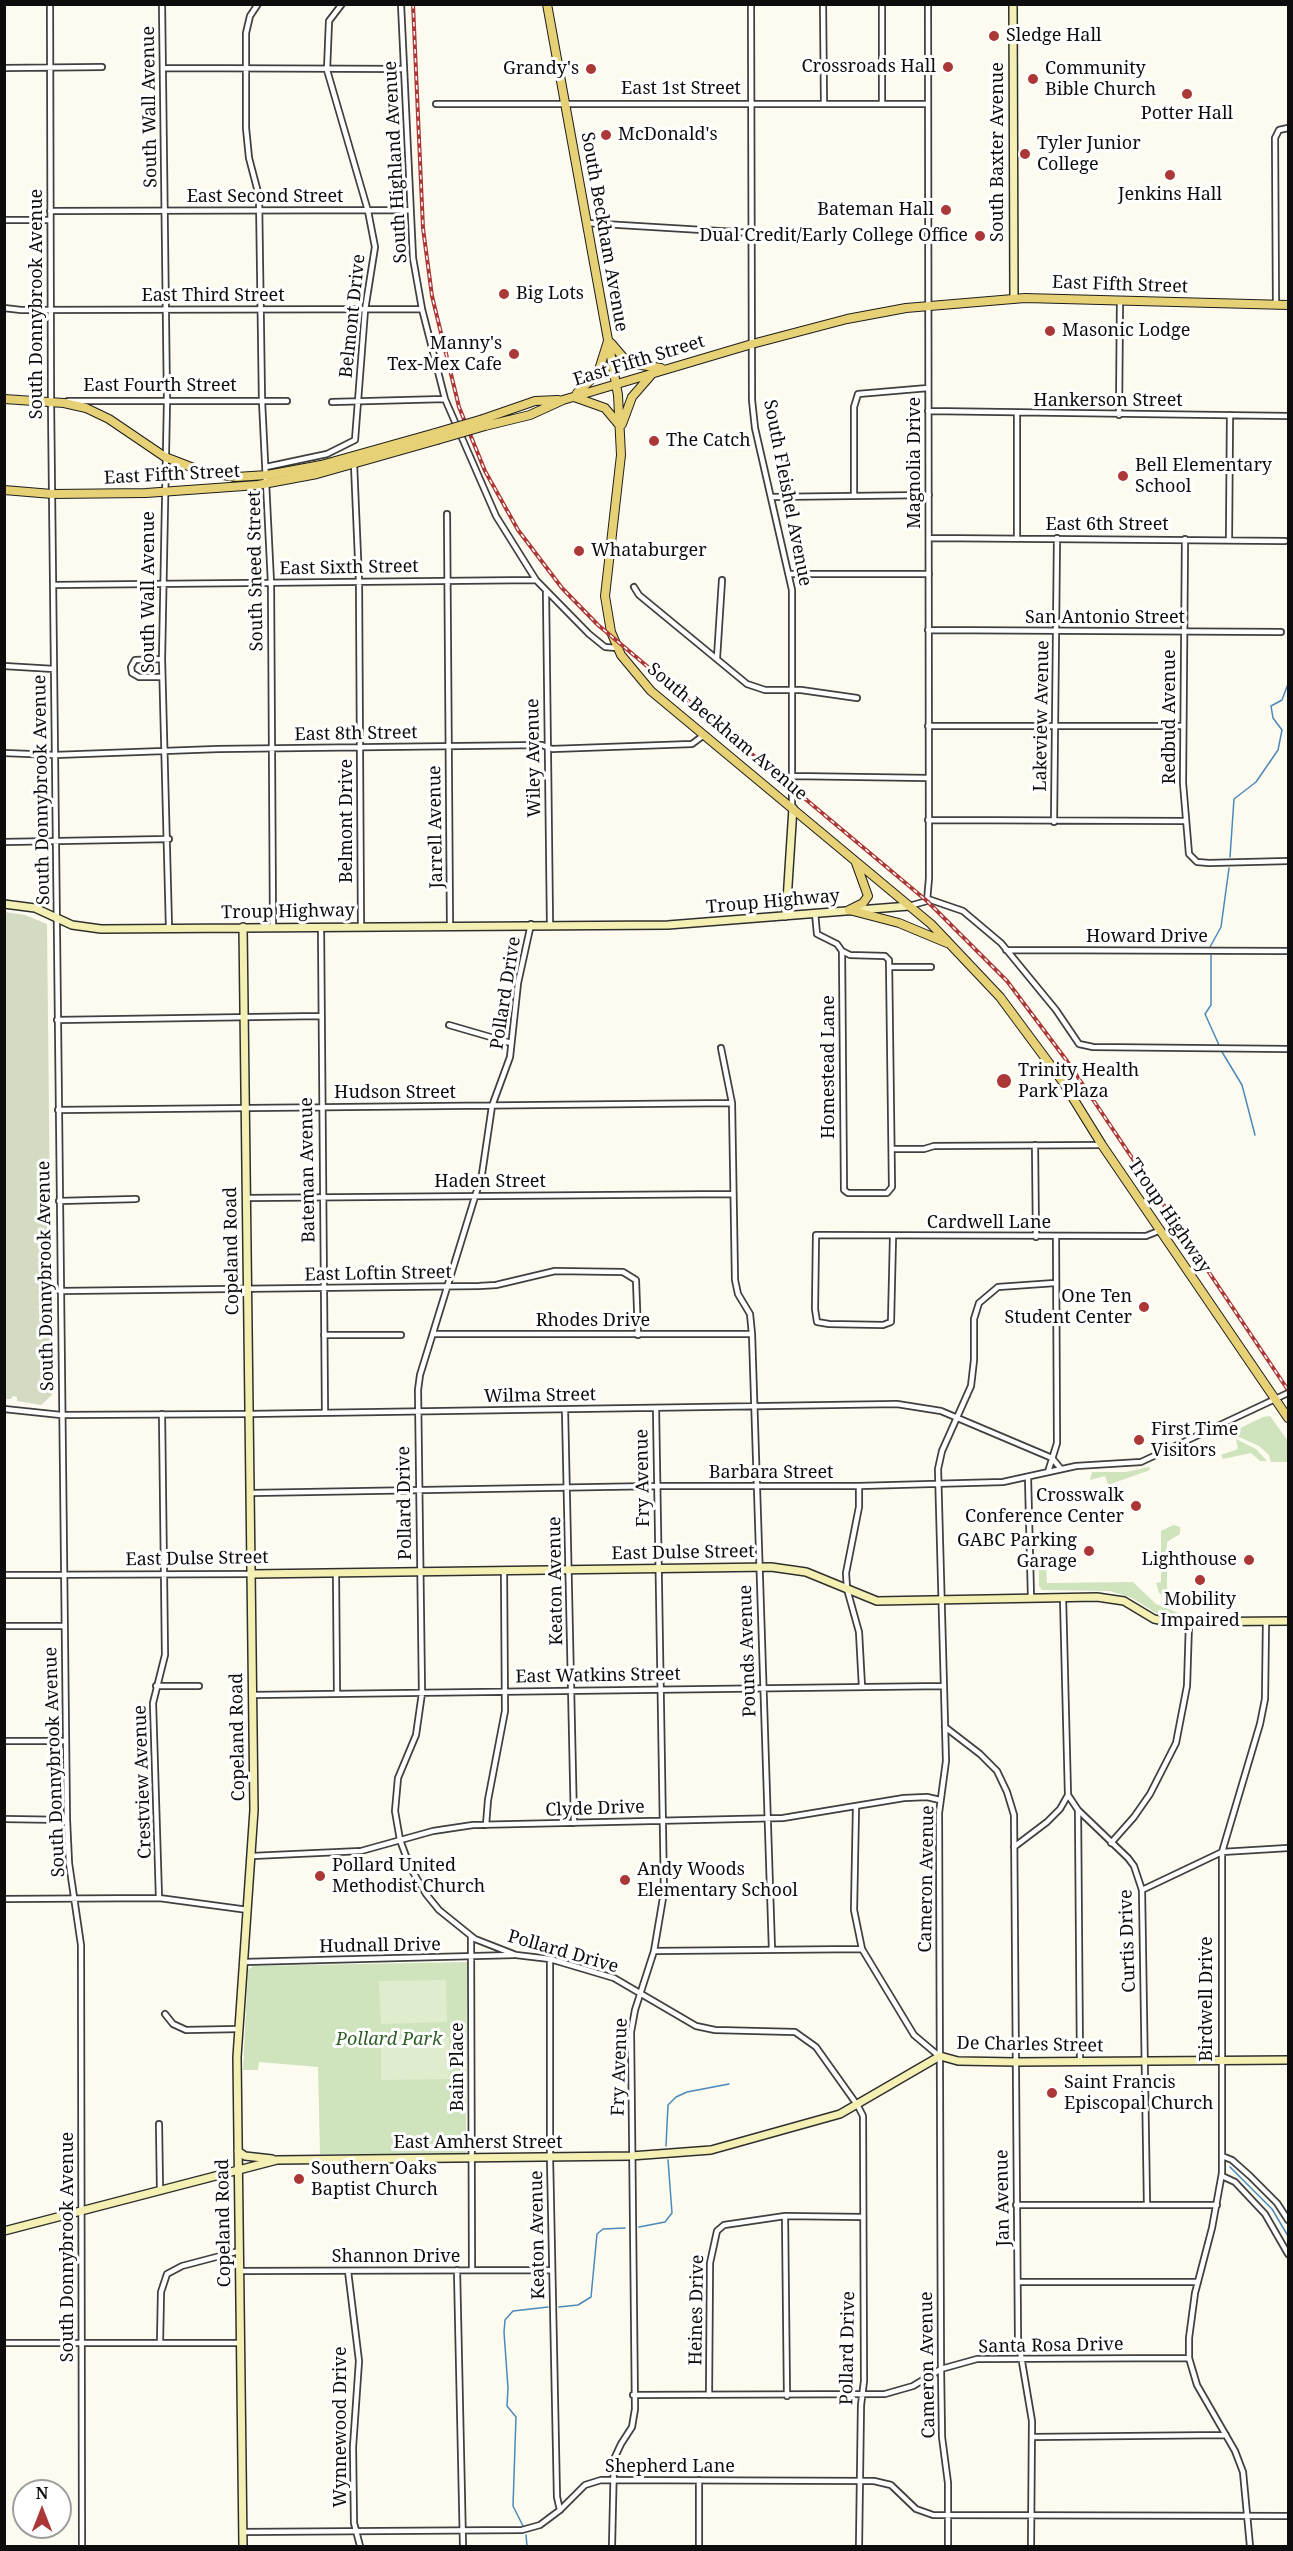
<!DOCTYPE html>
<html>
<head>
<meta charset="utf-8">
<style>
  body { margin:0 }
  #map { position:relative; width:1293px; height:2551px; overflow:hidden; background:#fdfbef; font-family:"Noto Serif",serif }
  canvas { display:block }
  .frame { position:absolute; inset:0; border:6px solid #0d0d0d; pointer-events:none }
  .north { position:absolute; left:12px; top:2479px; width:60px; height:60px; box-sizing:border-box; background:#fff; border:2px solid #9e9e9e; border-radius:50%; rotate:0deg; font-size:16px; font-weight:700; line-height:24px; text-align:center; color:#0d0d0d }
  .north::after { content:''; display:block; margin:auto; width:21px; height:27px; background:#ab3837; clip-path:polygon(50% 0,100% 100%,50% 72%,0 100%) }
</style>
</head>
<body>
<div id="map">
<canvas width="1293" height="2551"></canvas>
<div class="frame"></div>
<div class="north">N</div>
</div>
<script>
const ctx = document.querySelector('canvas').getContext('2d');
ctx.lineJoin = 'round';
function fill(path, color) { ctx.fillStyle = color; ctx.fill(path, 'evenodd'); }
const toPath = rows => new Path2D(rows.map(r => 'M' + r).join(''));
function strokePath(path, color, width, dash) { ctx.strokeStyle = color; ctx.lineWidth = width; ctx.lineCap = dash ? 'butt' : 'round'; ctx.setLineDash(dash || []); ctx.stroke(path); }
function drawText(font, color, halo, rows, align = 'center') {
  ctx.font = font + ' "Noto Serif",serif'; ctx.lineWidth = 6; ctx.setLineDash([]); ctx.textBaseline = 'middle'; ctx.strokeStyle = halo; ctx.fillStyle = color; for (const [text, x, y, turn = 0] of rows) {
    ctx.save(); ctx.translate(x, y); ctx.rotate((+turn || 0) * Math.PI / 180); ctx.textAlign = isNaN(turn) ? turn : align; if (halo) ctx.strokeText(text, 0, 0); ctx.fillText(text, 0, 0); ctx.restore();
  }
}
fill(toPath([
  [1270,1416,1288,1441,1288,1462,1271,1462,1269,1455,1259,1446,1237,1436,1238,1429,1263,1417],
  [1236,1439,1256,1449,1267,1461,1260,1461,1251,1453,1223,1459,1221,1455,1238,1449],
  [1149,1467,1150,1470,1108,1485,1105,1476,1090,1480,1092,1472,1126,1472],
  [1173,1525,1180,1527,1180,1534,1167,1542,1167,1598,1159,1593,1156,1583,1161,1582,1161,1531],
  [1039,1566,1046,1566,1047,1583,1133,1582,1156,1604,1181,1614,1156,1613,1132,1598,1110,1591,1042,1590,1039,1586],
  [467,1962,466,2154,320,2154,318,2067,259,2062,258,2070,243,2070,248,1970,253,1966]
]), '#cfe3bd');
fill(toPath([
  [5,912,25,915,47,924,52,1395,41,1405,17,1401,17,1397,13,1396,11,1399,5,1399]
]), '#d3dcc3');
fill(toPath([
  [446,1980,447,2022,381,2024,379,1981],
  [449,2037,450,2079,381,2080,381,2039]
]), '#e0ecce');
strokePath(toPath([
  [1230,857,1234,799,1256,782,1278,750,1282,730,1273,718,1271,706,1282,700,1288,684],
  [1210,947,1221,927,1229,868],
  [1211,955,1211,1005,1205,1014,1219,1045],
  [1222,1052,1242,1085,1255,1135],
  [666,2146,668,2105,676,2097,687,2092,729,2084],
  [1230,2167,1272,2209,1288,2236],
  [639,2227,665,2222,672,2213,668,2160],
  [559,2307,578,2305,591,2297,597,2234,603,2229,625,2228],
  [523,2526,513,2506,516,2417,507,2406,508,2388,504,2332,505,2320,513,2311,548,2307],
  [526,2535,527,2546]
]), '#4b89bb', 1.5);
const street = toPath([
  [50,4,51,402,67,1820,69,1863,81,1945,82,2546],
  [162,4,167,401,162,659,169,928],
  [258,4,250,16,246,33,246,128,249,158,259,196,262,401,271,583,273,926],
  [401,4,413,258,422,309,445,399,496,516,536,580,589,634,605,647,617,648],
  [751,4,752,400,755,428,792,590,792,807],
  [823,4,824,103],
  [882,4,882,104],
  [4,68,102,67],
  [163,68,404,69],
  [436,104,927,104],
  [50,211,409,210],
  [4,220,50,220],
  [587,223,752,233],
  [1276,305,1275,138,1279,130,1288,128],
  [4,308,21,310,422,309],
  [68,401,287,401],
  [332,402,445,399],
  [928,411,1288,416],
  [1119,415,1120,300],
  [354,464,359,581,361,926],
  [266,467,327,454,355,440,365,310,375,247,368,211,327,70,329,21,342,4],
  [854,496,854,407,858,394,928,388],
  [771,497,929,495],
  [447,514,450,925],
  [1017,537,1017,413],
  [929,538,1285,541],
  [1185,539,1183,783,1189,854,1197,862,1209,863,1288,861],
  [1229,539,1230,415],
  [790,574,929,574],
  [54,585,536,580],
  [634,587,639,595,747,684,765,690,801,690,857,698],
  [546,592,550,924],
  [928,630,1281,632],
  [717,658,722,580],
  [162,659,135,660,131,667,132,673,139,677,162,677],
  [4,666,54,669],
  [928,726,1183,726],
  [4,753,55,755,218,749,542,745,552,749,692,744,704,735],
  [791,776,928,778],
  [928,820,1185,821],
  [1054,822,1057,538],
  [4,842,169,839],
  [928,899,963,911,1001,943,1056,1010,1079,1044,1093,1047,1288,1049],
  [909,906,927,901,929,878,928,4],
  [815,913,817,934,837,944,842,951,844,1190,848,1193,887,1193,892,1187,889,960,885,956,850,955,842,951],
  [531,924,518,983,510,1057,492,1106,482,1174,420,1375,418,1390,422,1693,416,1735,398,1778,395,1811,400,1840,410,1867,426,1894,439,1910,475,1939,516,1955,550,1959,614,1978,696,2026,715,2030,795,2032,816,2047,858,2106,863,2116,864,2381,861,2405,859,2546],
  [321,927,325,1412],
  [1006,950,1288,951],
  [890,967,931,967],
  [57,1020,320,1016],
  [449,1025,511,1043],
  [721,1048,732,1103,735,1280,738,1294,750,1314,752,1334,772,1950],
  [58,1110,732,1103],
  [1035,1145,1036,1237],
  [892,1149,924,1149,934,1146,1102,1145],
  [246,1198,733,1194],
  [59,1201,136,1199],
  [893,1237,891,1322,883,1325,829,1324,817,1322,815,1309,816,1235,1146,1236,1161,1230],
  [60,1291,479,1286,496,1285,555,1271,623,1272,636,1280,638,1335],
  [433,1334,752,1334],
  [324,1335,401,1335],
  [4,1409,61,1415,249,1414,897,1404,941,1411,1052,1458,1061,1469],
  [565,1410,574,1823],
  [1048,1472,1057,1443,1056,1237],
  [1028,1477,1031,1598],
  [859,1486,859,1507,846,1573,847,1589,859,1632,862,1687],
  [251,1493,656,1486,859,1486,1003,1482,1076,1466,1141,1462,1288,1393],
  [336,1573,337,1694],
  [4,1575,252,1574],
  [1063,1597,1068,1795,1078,1810,1128,1858,1134,1866,1142,1890,1147,2204],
  [4,1626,64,1626],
  [156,1686,199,1686],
  [253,1695,944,1686],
  [945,1727,980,1754,997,1771,1007,1792,1014,1815,1018,2338,1032,2421,1031,2546],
  [4,1741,66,1741],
  [856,1807,854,1910,862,1949,914,2035,939,2056],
  [1078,1810,1080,2062],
  [4,1819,67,1820],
  [486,1825,488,1800,505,1711,504,1571],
  [1111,1843,1134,1817,1150,1794,1176,1743,1187,1686,1189,1623],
  [1014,1847,1047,1822,1060,1809,1068,1795],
  [252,1856,361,1851,433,1831,473,1825,783,1818,904,1798,927,1797,940,1800],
  [1142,1890,1222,1852,1288,1848],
  [159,1898,153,1703,165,1655,162,1414],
  [4,1899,159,1898,248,1910],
  [471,1936,472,2270],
  [654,1951,862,1949],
  [550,1959,550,2158,557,2497,560,2510],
  [244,1962,514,1955],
  [165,2014,173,2024,186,2030,239,2029],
  [159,2124,160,2189],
  [1222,2156,1232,2160,1250,2176,1277,2203,1288,2220],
  [1222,2176,1235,2182,1265,2214,1288,2254],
  [1016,2205,1217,2205],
  [785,2216,787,2396],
  [457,2270,463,2546],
  [239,2271,552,2270],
  [348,2271,359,2361,353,2447,354,2523,360,2546],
  [1018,2282,1198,2282],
  [4,2343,240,2343],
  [160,2343,161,2292,167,2274,182,2266,239,2251],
  [633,2395,885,2394,913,2386,941,2369,977,2359,1189,2358],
  [709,2395,710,2263,717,2231,724,2225,785,2216,862,2217],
  [1033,2437,1226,2435],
  [243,2532,522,2530,540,2525,560,2510,585,2485,601,2480,874,2481,891,2485,916,2509,933,2515,1288,2516],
  [612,2546,614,2459,621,2444,632,2427,635,2409,631,2032,635,2010,654,1951,664,1892,656,1408],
  [699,2546,699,2480],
  [948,2546,948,2483,942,2437,941,2369,939,1813,946,1761,938,1469,942,1451,971,1386,974,1360,974,1319,979,1303,998,1287,1055,1283],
  [1250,2546,1243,2472,1235,2451,1197,2385,1189,2358,1189,2338,1195,2293,1212,2228,1222,2173,1222,1852,1260,1724,1265,1699,1266,1621]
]);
const secondary = toPath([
  [1013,4,1014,299],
  [4,904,35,908,72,925,101,929,668,925,909,906],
  [786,916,793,808],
  [252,1574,771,1567,806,1572,877,1601,1097,1597,1124,1601,1154,1619,1169,1622,1288,1621],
  [238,2151,245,2156,272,2159],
  [4,2231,277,2160,631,2156,711,2150,840,2114,940,2056,958,2061,1016,2062,1288,2060],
  [243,2546,237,2057,254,1810,243,927]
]);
const primary = toPath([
  [547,4,618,395,621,455,605,596,611,632,621,655,651,691,931,924,1000,997,1063,1082,1102,1145,1288,1418],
  [611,343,628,363,661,368],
  [577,393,598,373,608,341],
  [574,397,605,408,620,426],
  [4,399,64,403,86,408,109,419,165,457,204,472,236,477,267,475,321,465,435,433],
  [483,419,535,401,558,400],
  [622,424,632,397,652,374],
  [485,426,530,415,563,400,752,344,847,319,906,308,1025,298,1288,305],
  [4,490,52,494,146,493,258,485,317,474,437,440],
  [849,910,899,923,947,943],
  [849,910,863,903,868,896,856,863]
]);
strokePath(street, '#404040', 8);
strokePath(secondary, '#2f2f2f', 10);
strokePath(primary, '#1e1e1e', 10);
strokePath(street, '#fff', 4.5);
strokePath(secondary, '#f4f0b3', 7);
strokePath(primary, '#e6d176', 8);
const rail = toPath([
  [413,4,423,228,432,296,459,407,485,471,518,530,562,588,598,625,927,901,1007,981,1067,1061,1288,1390]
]);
strokePath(rail, '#ab3837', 4);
strokePath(rail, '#fff', 1.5, [4.5]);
const primaryBridge = toPath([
  [435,433,483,419],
  [437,440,485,426]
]);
strokePath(primaryBridge, '#1e1e1e', 10, []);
strokePath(primaryBridge, '#e6d176', 8);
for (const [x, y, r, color] of [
  [994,36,6,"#ab3837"],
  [948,67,6,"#ab3837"],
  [591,69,6,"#ab3837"],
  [1033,79,6,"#ab3837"],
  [1187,94,6,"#ab3837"],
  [606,135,6,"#ab3837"],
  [1025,154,6,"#ab3837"],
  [1170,175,6,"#ab3837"],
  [946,210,6,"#ab3837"],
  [980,236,6,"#ab3837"],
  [504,294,6,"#ab3837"],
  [1050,331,6,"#ab3837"],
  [514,354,6,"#ab3837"],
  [654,441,6,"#ab3837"],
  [1123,476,6,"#ab3837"],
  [579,551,6,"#ab3837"],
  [1004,1081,8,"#ab3837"],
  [1144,1307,6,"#ab3837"],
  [1139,1440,6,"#ab3837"],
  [1136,1506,6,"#ab3837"],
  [1089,1551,6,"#ab3837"],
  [1249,1560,6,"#ab3837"],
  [1200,1580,6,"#ab3837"],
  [320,1876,6,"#ab3837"],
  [625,1880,6,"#ab3837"],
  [1052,2093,6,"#ab3837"],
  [299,2179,6,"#ab3837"]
]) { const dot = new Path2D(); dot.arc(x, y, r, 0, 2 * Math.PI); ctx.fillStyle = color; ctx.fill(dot); strokePath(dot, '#fff', 2); }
drawText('18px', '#0d0d0d', '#fff', [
  ["Sledge Hall",1006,36],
  ["Crossroads Hall",936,67,"right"],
  ["Grandy's",579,69,"right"],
  ["Community",1045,69],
  ["Bible Church",1045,90],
  ["Potter Hall",1187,114,"center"],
  ["McDonald's",618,135],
  ["Tyler Junior",1037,144],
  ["College",1037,165],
  ["Jenkins Hall",1170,195,"center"],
  ["Bateman Hall",934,210,"right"],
  ["Dual Credit/Early College Office",968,236,"right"],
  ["Big Lots",516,294],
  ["Masonic Lodge",1062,331],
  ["Manny's",502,344,"right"],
  ["Tex-Mex Cafe",502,365,"right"],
  ["The Catch",666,441],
  ["Bell Elementary",1135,466],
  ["School",1135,487],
  ["Whataburger",591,551],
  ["Trinity Health",1018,1071],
  ["Park Plaza",1018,1092],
  ["One Ten",1132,1297,"right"],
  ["Student Center",1132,1318,"right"],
  ["First Time",1151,1430],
  ["Visitors",1151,1451],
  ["Crosswalk",1124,1496,"right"],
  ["Conference Center",1124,1517,"right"],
  ["GABC Parking",1077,1541,"right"],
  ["Garage",1077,1562,"right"],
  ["Lighthouse",1237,1560,"right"],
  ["Mobility",1200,1600,"center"],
  ["Impaired",1200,1621,"center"],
  ["Pollard United",332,1866],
  ["Methodist Church",332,1887],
  ["Andy Woods",637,1870],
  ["Elementary School",637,1891],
  ["Saint Francis",1064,2083],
  ["Episcopal Church",1064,2104],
  ["Southern Oaks",311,2169],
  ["Baptist Church",311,2190]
], 'left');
drawText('18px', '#0d0d0d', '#fff', [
  ["East 1st Street",681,89],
  ["South Wall Avenue",150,107,-91],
  ["South Baxter Avenue",998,152,-90],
  ["South Highland Avenue",396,162,-93],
  ["East Second Street",265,197],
  ["South Beckham Avenue",604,232,80],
  ["East Fifth Street",1120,285,2],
  ["East Third Street",213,296],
  ["South Donnybrook Avenue",37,304,-90],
  ["Belmont Drive",353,316,-84],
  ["East Fifth Street",639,361,-17],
  ["East Fourth Street",160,386],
  ["Hankerson Street",1108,401],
  ["Magnolia Drive",915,463,-90],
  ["East Fifth Street",172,475,-3],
  ["South Fleishel Avenue",787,493,79],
  ["East 6th Street",1107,525],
  ["East Sixth Street",349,568,-1],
  ["South Sneed Street",256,571,-91],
  ["South Wall Avenue",149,592,-90],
  ["San Antonio Street",1105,618],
  ["Lakeview Avenue",1042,716,-89],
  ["Redbud Avenue",1170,717,-90],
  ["South Beckham Avenue",727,732,40],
  ["East 8th Street",356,734,-1],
  ["Wiley Avenue",534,758,-91],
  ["South Donnybrook Avenue",42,790,-91],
  ["Belmont Drive",347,821,-90],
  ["Jarrell Avenue",436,827,-91],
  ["Troup Highway",773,902,-5],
  ["Troup Highway",288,912,-1],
  ["Howard Drive",1147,937],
  ["Pollard Drive",506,993,-81],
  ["Homestead Lane",829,1067,-90],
  ["Hudson Street",395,1093],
  ["Bateman Avenue",308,1170,-91],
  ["Haden Street",490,1182],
  ["Troup Highway",1169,1216,56],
  ["Cardwell Lane",989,1223],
  ["Copeland Road",232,1251,-91],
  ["East Loftin Street",378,1274,-1],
  ["South Donnybrook Avenue",46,1276,-91],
  ["Rhodes Drive",593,1321],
  ["Wilma Street",540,1396,-1],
  ["Barbara Street",771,1473],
  ["Fry Avenue",643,1478,-91],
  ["Pollard Drive",405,1503,-91],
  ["East Dulse Street",683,1553,-1],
  ["East Dulse Street",197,1559,-1],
  ["Keaton Avenue",556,1581,-91],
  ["Pounds Avenue",748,1651,-92],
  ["East Watkins Street",598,1676,-1],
  ["Copeland Road",238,1737,-91],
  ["South Donnybrook Avenue",55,1762,-92],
  ["Crestview Avenue",143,1782,-92],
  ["Clyde Drive",595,1809,-2],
  ["Cameron Avenue",927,1879,-89],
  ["Curtis Drive",1128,1941,-92],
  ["Hudnall Drive",380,1946,-1],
  ["Pollard Drive",563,1952,16],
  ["Birdwell Drive",1207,1999,-90],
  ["De Charles Street",1030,2045,1],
  ["Bain Place",458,2067,-90],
  ["Fry Avenue",620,2067,-88],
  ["East Amherst Street",478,2143],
  ["Jan Avenue",1003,2198,-91],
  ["Copeland Road",224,2223,-91],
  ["Keaton Avenue",538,2235,-91],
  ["South Donnybrook Avenue",68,2247,-90],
  ["Shannon Drive",396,2257],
  ["Heines Drive",697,2310,-89],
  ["Santa Rosa Drive",1051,2346,-1],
  ["Pollard Drive",848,2348,-89],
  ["Cameron Avenue",928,2365,-91],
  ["Wynnewood Drive",341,2427,-90],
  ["Shepherd Lane",670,2467]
]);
drawText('italic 18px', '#2e5c26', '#fff', [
  ["Pollard Park",389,2040]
]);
</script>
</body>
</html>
